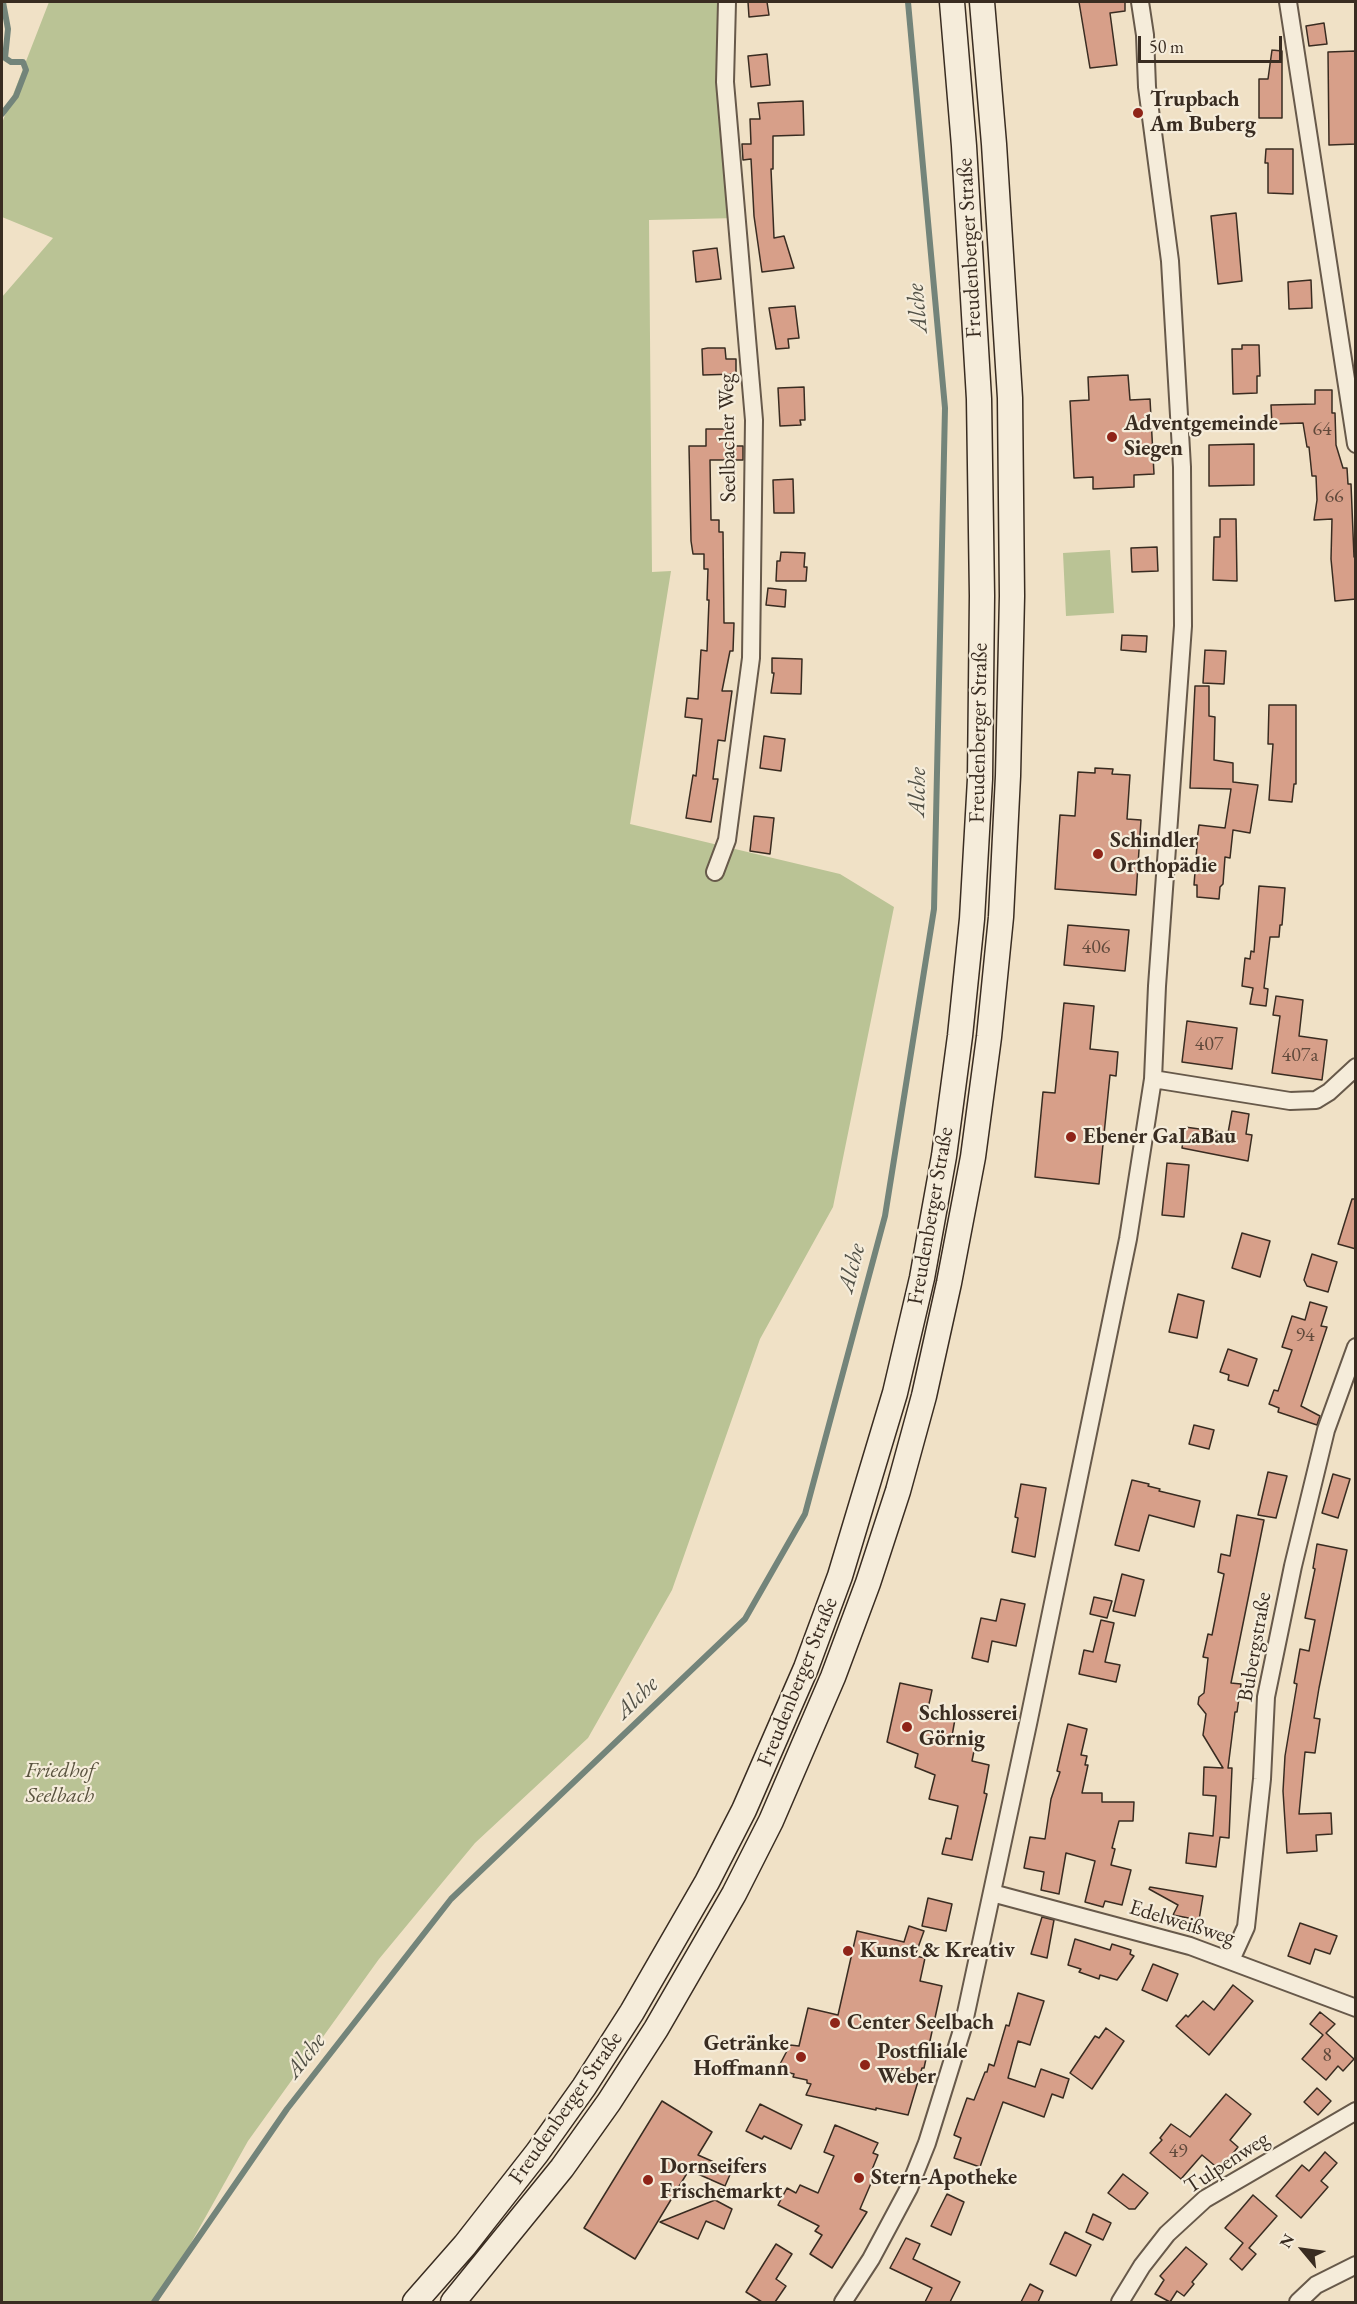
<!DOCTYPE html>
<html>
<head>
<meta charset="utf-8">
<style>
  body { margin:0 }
  #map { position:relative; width:1357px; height:2304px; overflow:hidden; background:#f0e1c6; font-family:"EB Garamond",serif }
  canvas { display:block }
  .frame { position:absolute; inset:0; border:3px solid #392c21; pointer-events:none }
  .north { position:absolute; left:1273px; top:2220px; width:60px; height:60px; -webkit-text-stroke:4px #f5ecda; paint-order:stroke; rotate:299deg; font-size:16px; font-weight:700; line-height:24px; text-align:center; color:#392c21 }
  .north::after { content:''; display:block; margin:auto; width:21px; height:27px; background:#392c21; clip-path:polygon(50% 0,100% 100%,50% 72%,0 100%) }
  .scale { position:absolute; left:1138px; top:36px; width:144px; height:27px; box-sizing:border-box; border:3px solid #392c21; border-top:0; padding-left:8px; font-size:18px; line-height:21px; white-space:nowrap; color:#392c21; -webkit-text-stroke:4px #f5ecda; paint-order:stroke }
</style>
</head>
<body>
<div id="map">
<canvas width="1357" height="2304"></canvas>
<div class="frame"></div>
<div class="north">N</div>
<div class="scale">50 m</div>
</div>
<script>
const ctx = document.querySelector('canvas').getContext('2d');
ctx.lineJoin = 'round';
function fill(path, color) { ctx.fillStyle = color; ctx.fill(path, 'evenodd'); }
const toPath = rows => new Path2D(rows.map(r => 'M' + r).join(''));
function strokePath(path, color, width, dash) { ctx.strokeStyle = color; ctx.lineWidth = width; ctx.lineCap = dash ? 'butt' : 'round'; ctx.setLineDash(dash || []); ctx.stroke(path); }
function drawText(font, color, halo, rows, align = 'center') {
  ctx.font = font + ' "EB Garamond",serif'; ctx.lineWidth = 4.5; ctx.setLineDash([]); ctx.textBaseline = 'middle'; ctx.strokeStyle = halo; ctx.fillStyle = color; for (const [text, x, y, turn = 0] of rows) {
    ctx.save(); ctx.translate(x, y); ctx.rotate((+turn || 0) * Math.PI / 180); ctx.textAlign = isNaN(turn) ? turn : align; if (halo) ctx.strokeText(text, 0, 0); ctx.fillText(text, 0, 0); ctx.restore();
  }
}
fill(toPath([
  [49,2,727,2,737,218,649,220,652,572,671,571,630,824,840,874,894,907,833,1207,760,1339,672,1590,588,1738,475,1843,379,1959,248,2141,158,2302,2,2302,2,297,53,238,2,217,2,123],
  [1110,550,1114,613,1066,616,1063,553]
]), '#bac395');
strokePath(toPath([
  [2,114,16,96,26,70,23,62,11,62,5,58,8,29,3,2],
  [154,2302,287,2109,451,1899,745,1619,805,1514,885,1216,934,909,945,408,908,2]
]), '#73847a', 6);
const building = toPath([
  [748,2,767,2,769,15,749,17,748,2],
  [1079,2,1125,2,1125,11,1110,13,1117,65,1090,68,1079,2],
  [1324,23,1327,44,1309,46,1306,26,1324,23],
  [1272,50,1282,51,1282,118,1259,118,1259,79,1268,79,1272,50],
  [1356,51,1356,144,1329,145,1328,52,1356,51],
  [767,54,770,85,751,87,748,56,767,54],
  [803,101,804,135,773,136,773,169,771,169,774,238,784,236,794,268,762,272,754,216,751,159,743,160,742,144,751,144,750,119,760,119,758,103,803,101],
  [1266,149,1293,149,1293,194,1268,193,1268,163,1265,163,1266,149],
  [1236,213,1242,281,1218,284,1211,216,1236,213],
  [717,248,721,279,696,282,693,251,717,248],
  [1311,280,1312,308,1289,309,1288,282,1311,280],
  [795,306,799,338,788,339,789,348,776,349,769,308,795,306],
  [1242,345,1259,345,1260,376,1257,376,1257,393,1233,394,1232,349,1242,349,1242,345],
  [708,348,725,348,726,359,736,359,736,374,703,375,702,349,708,348],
  [1128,375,1130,400,1150,399,1154,474,1134,475,1134,487,1093,489,1093,477,1074,478,1070,401,1089,400,1088,377,1128,375],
  [804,387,805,420,800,420,801,425,780,426,778,388,804,387],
  [1315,390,1332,390,1332,413,1335,413,1336,445,1343,468,1347,468,1348,484,1351,484,1354,557,1356,557,1356,599,1335,601,1331,559,1332,519,1314,520,1317,500,1316,476,1312,476,1309,447,1307,447,1303,423,1272,424,1271,405,1315,404,1315,390],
  [706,429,732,429,732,446,743,446,743,460,710,460,711,520,719,520,719,532,723,532,724,623,734,623,733,651,730,651,722,691,732,691,725,741,718,740,713,779,718,779,711,822,686,818,693,775,696,776,702,719,685,717,687,698,698,699,701,650,707,651,709,600,707,600,708,569,704,569,704,554,693,554,691,541,689,446,706,446,706,429],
  [1254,444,1254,485,1209,486,1209,445,1254,444],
  [793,479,794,513,774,513,773,480,793,479],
  [1220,519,1236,519,1237,581,1213,580,1214,537,1220,537,1220,519],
  [1157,547,1158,571,1132,572,1131,548,1157,547],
  [781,552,805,553,804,567,807,567,806,581,776,581,777,561,780,561,781,552],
  [768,588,786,590,785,607,766,605,768,588],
  [1122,635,1147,636,1146,652,1121,650,1122,635],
  [1205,650,1226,651,1224,684,1203,683,1205,650],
  [772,658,802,659,801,694,771,693,774,673,772,673,772,658],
  [1195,686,1209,686,1209,716,1215,717,1214,760,1233,763,1233,782,1258,785,1250,833,1233,830,1230,858,1225,857,1223,884,1220,887,1219,899,1197,897,1197,885,1194,885,1198,832,1199,825,1225,828,1231,789,1190,788,1195,686],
  [1269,705,1296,705,1296,784,1294,784,1292,802,1269,800,1273,744,1268,744,1269,705],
  [764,736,785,739,781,771,760,768,764,736],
  [1095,768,1113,769,1112,774,1130,775,1127,819,1141,820,1136,895,1055,889,1060,815,1075,816,1078,772,1095,773,1095,768],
  [754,816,774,818,770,854,750,851,754,816],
  [1259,886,1285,888,1282,925,1280,925,1279,937,1270,937,1264,988,1268,989,1266,1006,1250,1004,1253,988,1242,986,1245,958,1250,959,1251,951,1254,952,1259,886],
  [1068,925,1129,930,1125,971,1064,965,1068,925],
  [1276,996,1303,1000,1299,1036,1327,1040,1322,1080,1272,1073,1280,1016,1273,1015,1276,996],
  [1064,1003,1094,1006,1090,1049,1118,1052,1116,1076,1110,1075,1099,1184,1035,1177,1043,1092,1055,1093,1064,1003],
  [1187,1021,1237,1028,1232,1069,1182,1062,1187,1021],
  [1232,1111,1249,1114,1246,1134,1252,1135,1248,1161,1182,1148,1185,1127,1228,1133,1232,1111],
  [1167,1163,1189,1165,1184,1217,1162,1215,1167,1163],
  [1352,1199,1356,1199,1356,1249,1338,1244,1352,1199],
  [1242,1233,1270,1241,1260,1277,1232,1268,1242,1233],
  [1312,1254,1337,1262,1328,1292,1307,1286,1304,1280,1312,1254],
  [1178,1294,1204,1301,1197,1338,1169,1332,1178,1294],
  [1310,1302,1327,1307,1321,1326,1327,1327,1301,1406,1320,1416,1317,1425,1278,1412,1279,1408,1269,1404,1274,1390,1278,1391,1292,1350,1282,1347,1292,1316,1305,1320,1310,1302],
  [1228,1349,1257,1359,1248,1386,1228,1380,1229,1375,1220,1372,1228,1349],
  [1194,1425,1214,1430,1209,1449,1189,1444,1194,1425],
  [1268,1472,1287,1476,1276,1518,1258,1515,1268,1472],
  [1333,1474,1350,1479,1338,1518,1322,1513,1333,1474],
  [1132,1480,1149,1484,1148,1486,1160,1489,1159,1491,1200,1501,1194,1527,1149,1515,1139,1551,1115,1545,1132,1480],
  [1021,1484,1046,1488,1035,1557,1012,1552,1018,1518,1015,1517,1021,1484],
  [1237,1515,1264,1520,1231,1683,1241,1684,1237,1712,1235,1712,1228,1768,1232,1768,1229,1838,1220,1837,1216,1867,1186,1863,1189,1833,1213,1836,1216,1796,1203,1795,1204,1767,1223,1768,1203,1735,1206,1714,1198,1704,1199,1697,1204,1693,1208,1658,1203,1657,1208,1634,1212,1635,1224,1574,1218,1572,1221,1554,1230,1556,1237,1515],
  [1317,1544,1347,1550,1319,1688,1314,1718,1320,1719,1315,1753,1305,1752,1299,1814,1331,1813,1332,1834,1316,1835,1317,1851,1287,1853,1283,1791,1285,1756,1297,1684,1294,1683,1300,1649,1309,1651,1315,1620,1305,1618,1315,1569,1313,1568,1317,1544],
  [1122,1574,1144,1580,1135,1616,1113,1611,1122,1574],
  [1094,1597,1112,1601,1107,1618,1090,1614,1094,1597],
  [1001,1599,1025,1604,1016,1646,992,1641,988,1662,972,1658,981,1618,996,1621,1001,1599],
  [1101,1620,1114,1623,1105,1662,1120,1665,1116,1682,1079,1674,1084,1650,1093,1652,1101,1620],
  [900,1683,932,1690,927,1713,955,1719,952,1736,976,1741,972,1761,989,1765,984,1793,987,1794,972,1860,942,1854,946,1838,951,1839,958,1806,929,1799,935,1775,915,1767,918,1754,887,1742,900,1683],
  [1068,1724,1087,1729,1081,1755,1087,1756,1085,1765,1088,1765,1082,1793,1102,1793,1102,1802,1134,1802,1133,1821,1119,1821,1112,1848,1115,1849,1111,1865,1131,1870,1122,1905,1105,1901,1103,1907,1085,1902,1095,1861,1066,1853,1059,1894,1041,1890,1044,1872,1024,1868,1030,1837,1045,1839,1051,1799,1060,1772,1057,1771,1068,1724],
  [1150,1887,1203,1896,1199,1920,1173,1915,1178,1905,1149,1889,1150,1887],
  [928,1898,952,1904,946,1931,922,1926,928,1898],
  [1042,1917,1054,1920,1047,1958,1031,1954,1042,1917],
  [1300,1923,1337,1936,1330,1954,1315,1949,1310,1964,1288,1956,1300,1923],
  [909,1926,924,1931,915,1956,925,1958,920,1981,942,1986,924,2068,922,2068,908,2115,876,2108,876,2110,806,2095,811,2084,807,2083,807,2080,793,2077,794,2074,777,2070,790,2045,799,2046,808,2008,838,2015,857,1931,904,1942,909,1926],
  [1075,1939,1110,1950,1112,1944,1131,1950,1130,1954,1134,1956,1117,1980,1100,1975,1099,1979,1079,1972,1081,1969,1068,1965,1075,1939],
  [1153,1964,1178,1974,1167,2001,1142,1990,1153,1964],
  [1233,1985,1253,2001,1209,2055,1176,2026,1186,2015,1188,2017,1203,2001,1214,2010,1233,1985],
  [1018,1993,1044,2001,1030,2045,1018,2041,1008,2078,1035,2087,1041,2069,1069,2079,1063,2098,1052,2094,1044,2117,1003,2102,980,2167,954,2158,961,2138,954,2135,967,2098,974,2100,985,2072,987,2072,989,2064,994,2066,1006,2025,1009,2026,1018,1993],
  [1320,2012,1335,2024,1326,2033,1354,2059,1343,2071,1338,2066,1326,2080,1302,2059,1323,2035,1310,2024,1320,2012],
  [1106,2028,1124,2041,1092,2089,1070,2073,1095,2036,1099,2038,1106,2028],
  [1317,2088,1331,2101,1318,2115,1304,2102,1317,2088],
  [1226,2094,1251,2114,1230,2140,1238,2147,1220,2170,1202,2155,1181,2179,1150,2153,1162,2140,1160,2138,1171,2124,1190,2137,1226,2094],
  [662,2101,712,2132,698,2155,732,2170,725,2186,689,2170,635,2259,584,2228,662,2101],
  [760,2104,802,2125,791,2149,764,2136,762,2139,746,2131,760,2104],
  [835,2125,878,2143,873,2153,878,2155,871,2172,875,2174,860,2209,867,2212,832,2268,810,2254,822,2235,815,2231,819,2226,778,2205,787,2188,796,2193,800,2185,818,2193,834,2156,824,2152,835,2125],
  [1325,2152,1337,2163,1321,2181,1328,2187,1301,2218,1276,2196,1302,2165,1309,2171,1325,2152],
  [1123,2174,1148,2193,1135,2209,1129,2209,1108,2193,1123,2174],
  [947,2194,964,2202,951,2235,931,2226,947,2194],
  [1253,2195,1277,2216,1249,2248,1256,2254,1242,2270,1230,2259,1243,2243,1225,2228,1253,2195],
  [715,2200,732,2209,724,2229,706,2221,698,2239,660,2222,715,2200],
  [1093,2214,1111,2223,1103,2240,1086,2232,1093,2214],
  [1065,2232,1091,2245,1076,2276,1050,2264,1065,2232],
  [906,2238,920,2244,913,2259,960,2282,950,2302,925,2302,932,2288,890,2268,906,2238],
  [776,2244,792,2254,776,2279,786,2286,775,2302,762,2302,746,2292,776,2244],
  [1186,2247,1207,2264,1192,2282,1194,2284,1184,2296,1177,2291,1170,2302,1155,2294,1164,2280,1160,2276,1186,2247],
  [1030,2284,1043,2291,1038,2302,1021,2302,1030,2284]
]);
fill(building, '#d79f89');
strokePath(building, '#392c21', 1.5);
const minor = toPath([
  [1288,2,1356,444],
  [715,872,727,840,751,658,754,420,725,82,727,2],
  [1153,1079,1290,1101,1316,1100,1329,1092,1356,1067],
  [992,1893,1190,1946,1356,2008],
  [1231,1960,1246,1927,1262,1779,1266,1697,1293,1566,1326,1430,1356,1347],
  [843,2302,871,2259,909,2188,927,2143,963,2027,1028,1724,1128,1239,1153,1079,1157,986,1183,626,1182,467,1170,261,1147,87,1145,35,1140,2],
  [1120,2302,1142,2266,1167,2234,1205,2199,1356,2111],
  [1298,2302,1316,2285,1356,2265]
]);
const secondary = toPath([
  [415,2302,465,2245,537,2153,584,2087,632,2012,707,1882,744,1810,806,1668,840,1576,895,1393,922,1278,944,1156,960,1036,972,919,980,779,982,596,979,399,964,146,952,2],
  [453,2302,562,2168,609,2102,656,2029,734,1894,771,1821,833,1677,868,1583,898,1491,924,1396,949,1283,973,1157,989,1037,1001,917,1008,776,1012,596,1010,398,994,144,982,2]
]);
strokePath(minor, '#67594a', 20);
strokePath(secondary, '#392c21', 27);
strokePath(minor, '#f5ecda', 16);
strokePath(secondary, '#f5ecda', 24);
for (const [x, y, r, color] of [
  [1138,113,6,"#8f2418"],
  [1112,437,6,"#8f2418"],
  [1098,854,6,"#8f2418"],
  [1071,1137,6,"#8f2418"],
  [907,1727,6,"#8f2418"],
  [848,1951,6,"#8f2418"],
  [835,2023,6,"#8f2418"],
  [801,2057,6,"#8f2418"],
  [865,2065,6,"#8f2418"],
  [859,2178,6,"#8f2418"],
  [648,2180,6,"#8f2418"]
]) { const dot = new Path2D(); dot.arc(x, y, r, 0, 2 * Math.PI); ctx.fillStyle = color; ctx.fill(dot); strokePath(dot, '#f5ecda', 2); }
drawText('20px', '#60493b', null, [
  ["64",1322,430],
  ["66",1334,497],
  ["406",1096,948],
  ["407",1209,1045],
  ["407a",1300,1056],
  ["94",1305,1336],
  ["8",1327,2056],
  ["49",1178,2152]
]);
drawText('bold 22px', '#392c21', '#f5ecda', [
  ["Trupbach",1150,100],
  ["Am Buberg",1150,125],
  ["Adventgemeinde",1124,424],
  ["Siegen",1124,449],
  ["Schindler",1110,841],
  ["Orthopädie",1110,866],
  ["Ebener GaLaBau",1083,1137],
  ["Schlosserei",919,1714],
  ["Görnig",919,1739],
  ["Kunst & Kreativ",860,1951],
  ["Center Seelbach",847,2023],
  ["Getränke",789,2044,"right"],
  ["Hoffmann",789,2069,"right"],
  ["Postfiliale",877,2052],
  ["Weber",877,2077],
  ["Dornseifers",660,2167],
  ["Frischemarkt",660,2192],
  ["Stern-Apotheke",871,2178]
], 'left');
drawText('22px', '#392c21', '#f5ecda', [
  ["Freudenberger Straße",970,248,-93],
  ["Seelbacher Weg",728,438,-91],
  ["Freudenberger Straße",979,733,-89],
  ["Freudenberger Straße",931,1216,-80],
  ["Bubergstraße",1255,1647,-80],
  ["Freudenberger Straße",798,1682,-68],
  ["Edelweißweg",1182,1923,17],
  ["Freudenberger Straße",566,2108,-55],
  ["Tulpenweg",1227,2163,-33]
]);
drawText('italic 22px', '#59523e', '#f5ecda', [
  ["Friedhof",60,1771],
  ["Seelbach",60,1796]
]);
drawText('italic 24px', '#515046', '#f5ecda', [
  ["Alche",918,308,-95],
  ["Alche",918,792,-89],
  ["Alche",852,1268,-75],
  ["Alche",637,1698,-44],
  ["Alche",306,2056,-52]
]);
</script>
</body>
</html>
